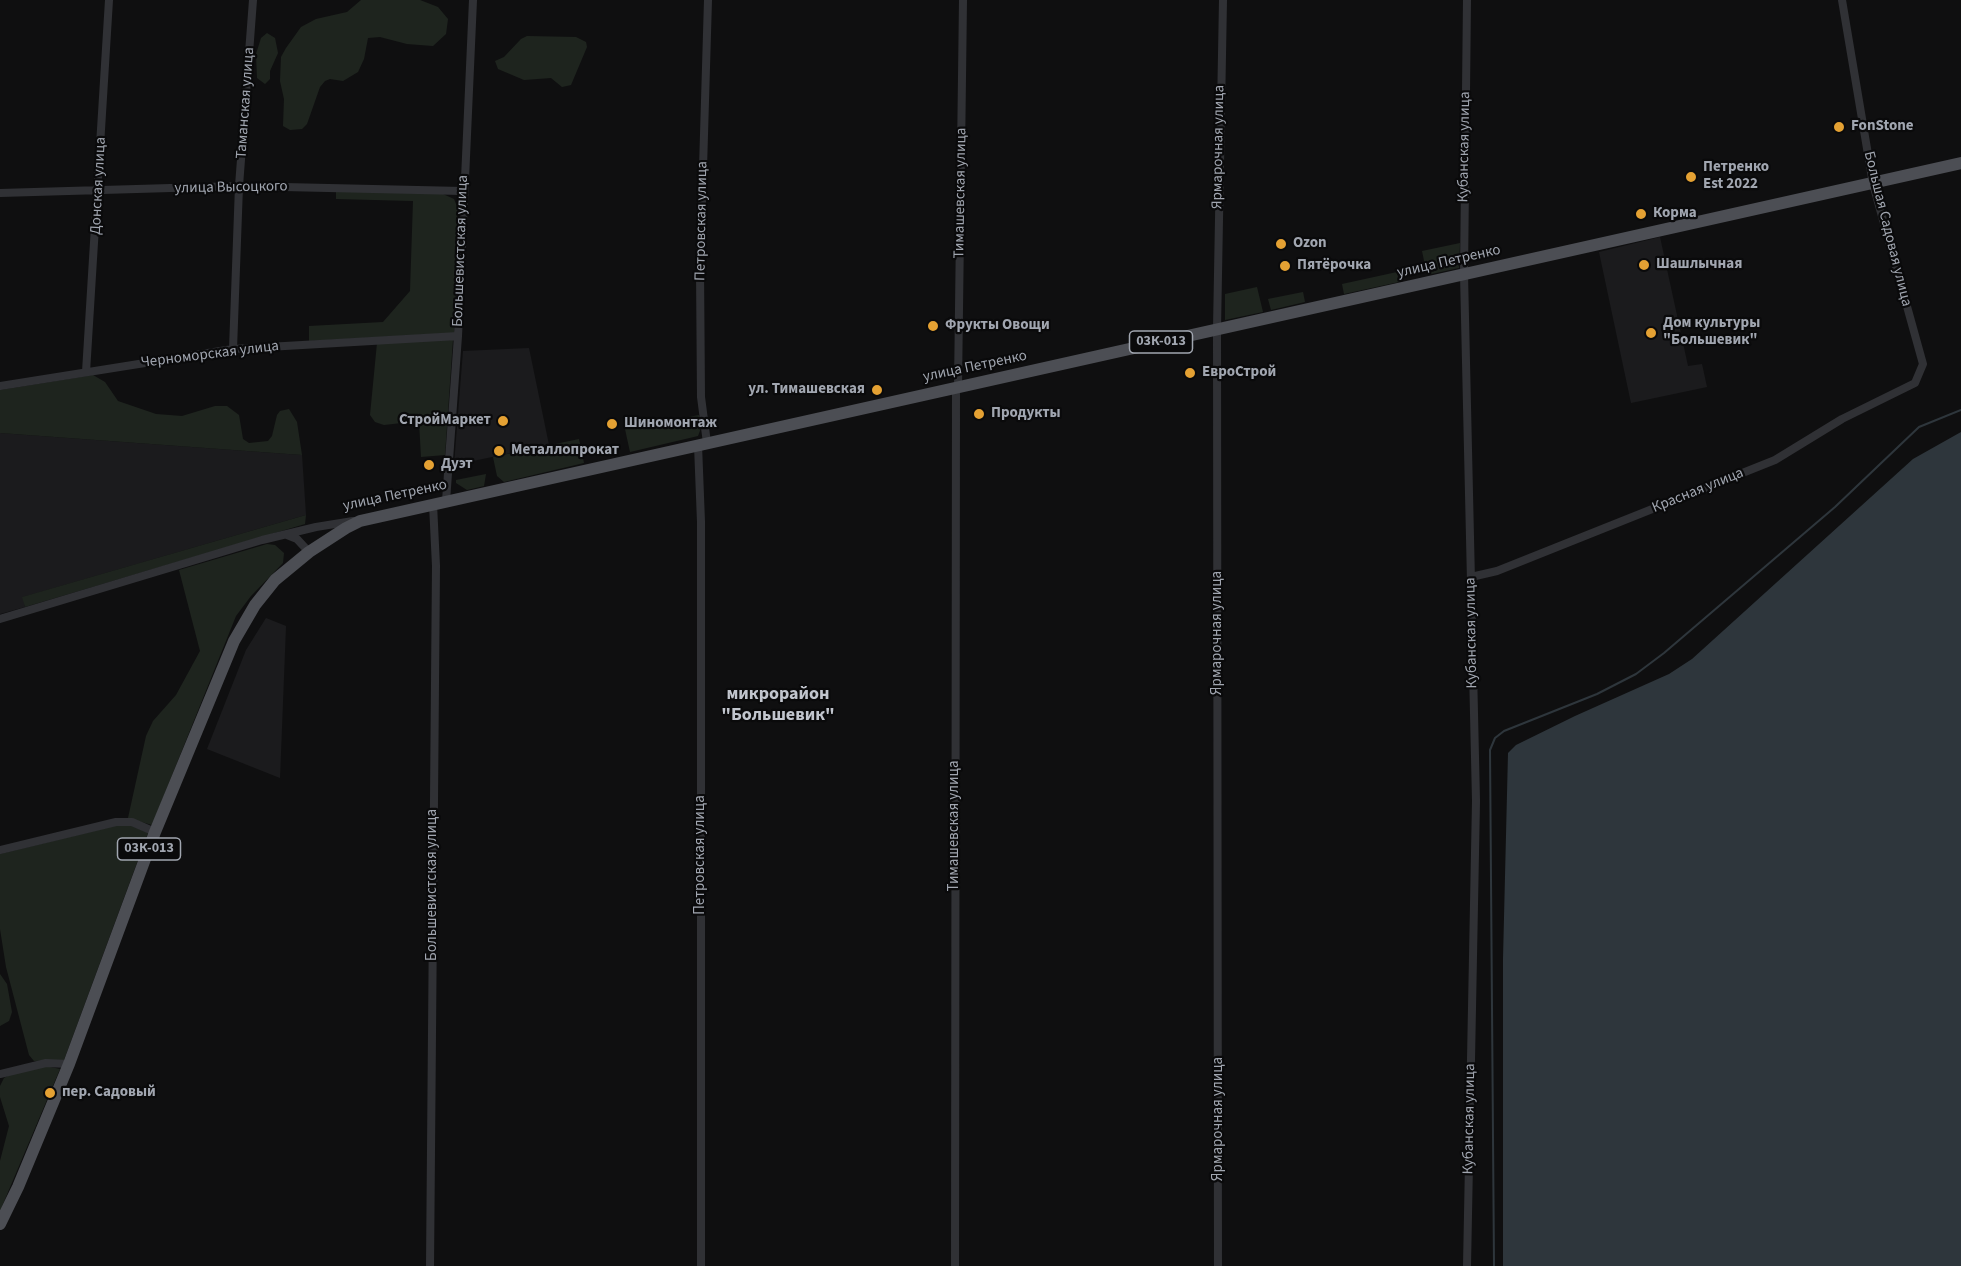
<!DOCTYPE html>
<html>
<head>
<meta charset="utf-8">
<style>
  body { margin:0 }
  canvas { display:block; background:#0f0f10 }
</style>
</head>
<body>
<canvas width="1961" height="1266"></canvas>
<script>
const ctx = document.querySelector('canvas').getContext('2d');
ctx.lineJoin = 'round';
function fill(path, color) { ctx.fillStyle = color; ctx.fill(path, 'evenodd'); }
const toPath = rows => new Path2D(rows.map(r => 'M' + r).join(''));
function strokePath(path, color, width, dash) { ctx.strokeStyle = color; ctx.lineWidth = width; ctx.lineCap = dash ? 'butt' : 'round'; ctx.setLineDash(dash || []); ctx.stroke(path); }
function drawText(font, color, halo, rows, align = 'center') {
  ctx.font = font + ' "Source Sans 3",sans-serif'; ctx.lineWidth = 4.5; ctx.setLineDash([]); ctx.textBaseline = 'middle'; ctx.strokeStyle = halo; ctx.fillStyle = color; for (const [text, x, y, turn = 0] of rows) {
    ctx.save(); ctx.translate(x, y); ctx.rotate((+turn || 0) * Math.PI / 180); ctx.textAlign = isNaN(turn) ? turn : align; if (halo) ctx.strokeText(text, 0, 0); ctx.fillText(text, 0, 0); ctx.restore();
  }
}
fill(toPath([
  [1660,237,1688,366,1702,364,1707,387,1631,403,1599,252],
  [529,348,549,445,454,465,463,351],
  [0,433,302,455,306,515,23,597,25,607,0,614],
  [266,618,286,626,280,778,207,749,246,650]
]), '#1b1b1d');
fill(toPath([
  [361,0,420,0,438,7,448,19,446,34,433,46,407,44,380,37,368,38,364,59,358,72,343,81,330,79,325,81,320,87,307,124,302,129,290,130,283,126,284,99,280,81,281,57,286,48,301,27,316,19,347,12],
  [267,33,275,38,278,53,270,71,270,79,265,84,257,78,256,54,261,38],
  [527,36,576,37,586,42,587,47,571,85,562,87,551,78,524,80,498,69,495,61,504,57,521,39],
  [336,190,443,194,454,199,458,209,454,333,309,341,309,326,383,322,410,291,413,201,336,199],
  [1460,243,1459,268,1427,275,1422,251],
  [1397,272,1399,282,1344,294,1342,284],
  [1257,287,1263,312,1225,320,1225,294],
  [1303,292,1305,302,1271,310,1268,299],
  [453,339,445,455,421,457,419,421,384,425,375,422,370,415,377,343],
  [93,375,105,382,118,401,156,414,182,416,215,406,227,406,239,415,243,439,249,443,268,441,272,436,277,415,280,411,289,409,297,422,302,455,0,433,0,390],
  [699,415,701,428,698,436,630,452,625,429],
  [579,439,584,463,504,482,497,476,493,457],
  [486,474,484,486,467,490,456,483,456,480],
  [306,515,305,524,25,607,22,597],
  [267,544,275,545,284,553,283,563,251,596,236,616,152,825,128,818,146,736,153,721,176,695,200,651,179,570],
  [118,825,130,825,148,833,64,1060,34,1061,29,1055,6,967,0,929,0,854],
  [0,974,7,984,12,1012,9,1021,0,1026],
  [46,1066,60,1069,0,1211,0,1161,9,1126,0,1097,0,1086,4,1078,9,1075]
]), '#1e241e');
fill(toPath([
  [1961,432,1961,1266,1503,1266,1503,959,1508,753,1516,745,1575,716,1669,674,1692,659,1913,459]
]), '#2e363c');
strokePath(toPath([
  [1494,1266,1490,750,1495,738,1504,731,1597,694,1636,674,1664,653,1835,507,1919,427,1961,410]
]), '#2e363c', 2);
strokePath(toPath([
  [0,193,239,186,462,191],
  [233,349,239,186,253,0],
  [86,372,109,0],
  [0,386,233,349,458,336],
  [958,386,963,0],
  [707,443,701,397,700,269,708,0],
  [698,445,701,522,701,1266],
  [446,501,458,336,473,0],
  [287,535,297,539,309,552],
  [1471,577,1497,571,1775,460,1842,419,1915,383,1923,364,1873,184,1842,0],
  [0,619,262,540,316,527,353,521],
  [0,850,116,822,132,822,155,832],
  [0,1074,46,1063,69,1064],
  [430,1266,436,566,433,504],
  [955,1266,956,387],
  [1218,1266,1217,329,1223,0],
  [1467,1266,1476,801,1464,274,1467,0]
]), '#303135', 8);
strokePath(toPath([
  [0,1224,18,1187,69,1064,155,832,234,641,255,605,275,580,309,552,346,528,360,521,1961,163]
]), '#4c4e54', 12);
for (const [x, y, r, color] of [
  [1839,127,6,"#e4a133"],
  [1691,177,6,"#e4a133"],
  [1641,214,6,"#e4a133"],
  [1281,244,6,"#e4a133"],
  [1644,265,6,"#e4a133"],
  [1285,266,6,"#e4a133"],
  [933,326,6,"#e4a133"],
  [1651,333,6,"#e4a133"],
  [1190,373,6,"#e4a133"],
  [877,390,6,"#e4a133"],
  [979,414,6,"#e4a133"],
  [503,421,6,"#e4a133"],
  [612,424,6,"#e4a133"],
  [499,451,6,"#e4a133"],
  [429,465,6,"#e4a133"],
  [50,1093,6,"#e4a133"]
]) { const dot = new Path2D(); dot.arc(x, y, r, 0, 2 * Math.PI); ctx.fillStyle = color; ctx.fill(dot); strokePath(dot, '#0a0a0b', 2); }
for (const [x, y, w] of [
  [1161,342,63],
  [149,849,63]
]) { const box = new Path2D(); box.roundRect(x - w / 2, y - 11, w, 22, 4.5); ctx.fillStyle = '#0a0a0b'; ctx.fill(box); strokePath(box, '#a1a6b0', 1.5); }
drawText('bold 14px', '#a1a6b0', null, [
  ["03К-013",1161,342],
  ["03К-013",149,849]
]);
drawText('15px', '#a1a6b0', '#0a0a0b', [
  ["Таманская улица",246,103,-86],
  ["Ярмарочная улица",1219,147,-89],
  ["Кубанская улица",1465,147,-89],
  ["Донская улица",99,186,-87],
  ["улица Высоцкого",231,188,-1],
  ["Тимашевская улица",961,193,-89],
  ["Петровская улица",702,221,-89],
  ["Большая Садовая улица",1887,229,76],
  ["Большевистская улица",461,251,-88],
  ["улица Петренко",1449,262,-13],
  ["Черноморская улица",210,355,-7],
  ["улица Петренко",975,367,-12],
  ["Красная улица",1698,491,-22],
  ["улица Петренко",395,496,-12],
  ["Ярмарочная улица",1218,633,-90],
  ["Кубанская улица",1472,633,-91],
  ["Тимашевская улица",955,826,-90],
  ["Петровская улица",701,855,-90],
  ["Большевистская улица",433,885,-90],
  ["Ярмарочная улица",1219,1119,-90],
  ["Кубанская улица",1470,1119,-89]
]);
drawText('bold 15px', '#a1a6b0', '#0a0a0b', [
  ["FonStone",1851,127],
  ["Петренко",1703,168],
  ["Est 2022",1703,185],
  ["Корма",1653,214],
  ["Ozon",1293,244],
  ["Шашлычная",1656,265],
  ["Пятёрочка",1297,266],
  ["Дом культуры",1663,324],
  ["\"Большевик\"",1663,341],
  ["Фрукты Овощи",945,326],
  ["ЕвроСтрой",1202,373],
  ["ул. Тимашевская",865,390,"right"],
  ["Продукты",991,414],
  ["СтройМаркет",491,421,"right"],
  ["Шиномонтаж",624,424],
  ["Металлопрокат",511,451],
  ["Дуэт",441,465],
  ["пер. Садовый",62,1093]
], 'left');
drawText('bold 18px', '#c1c5cd', '#0a0a0b', [
  ["микрорайон",778,695],
  ["\"Большевик\"",778,716]
]);
</script>
</body>
</html>
